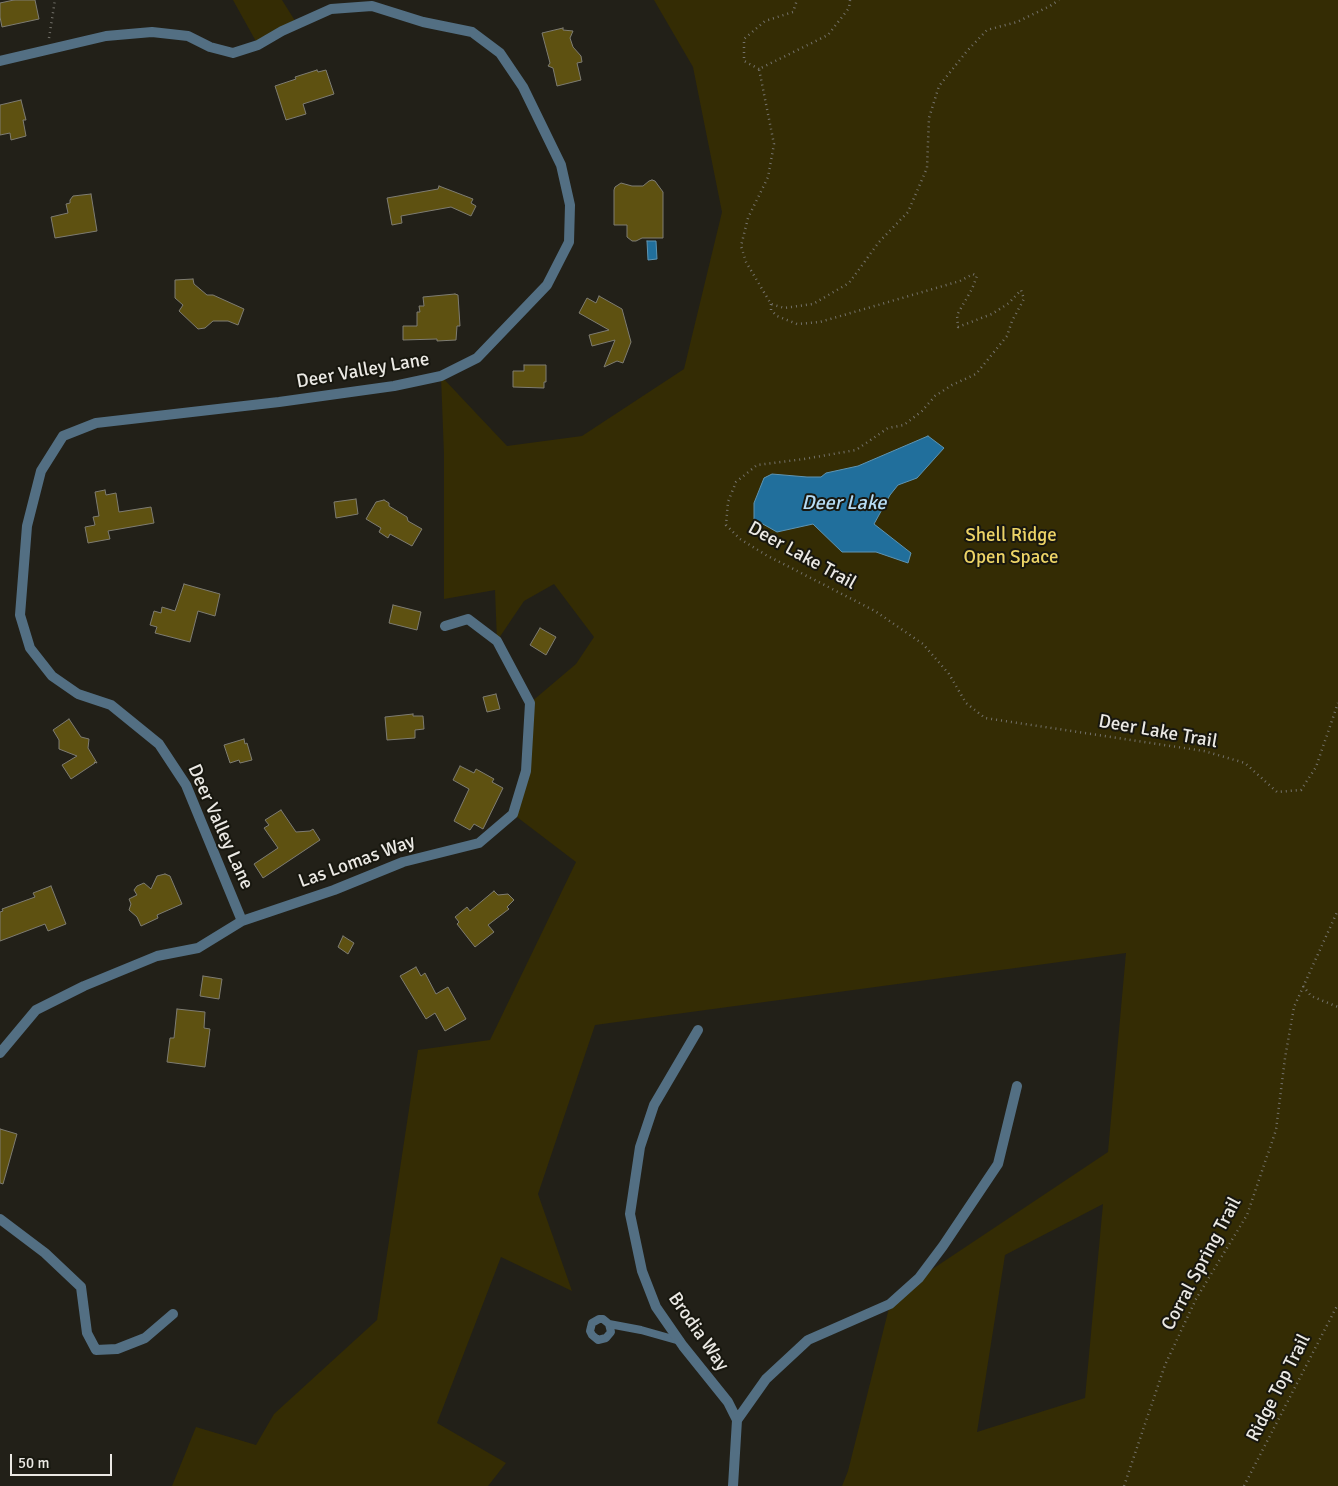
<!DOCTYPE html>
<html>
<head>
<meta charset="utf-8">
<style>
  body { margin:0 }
  #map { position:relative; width:1338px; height:1486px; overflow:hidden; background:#222018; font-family:Signika,sans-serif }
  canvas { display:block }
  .scale { position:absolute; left:10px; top:1454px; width:102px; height:22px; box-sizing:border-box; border:2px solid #ebe9e4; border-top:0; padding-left:6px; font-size:15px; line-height:18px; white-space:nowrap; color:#ebe9e4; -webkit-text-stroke:4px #18170f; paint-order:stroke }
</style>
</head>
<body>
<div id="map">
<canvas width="1338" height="1486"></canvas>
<div class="scale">50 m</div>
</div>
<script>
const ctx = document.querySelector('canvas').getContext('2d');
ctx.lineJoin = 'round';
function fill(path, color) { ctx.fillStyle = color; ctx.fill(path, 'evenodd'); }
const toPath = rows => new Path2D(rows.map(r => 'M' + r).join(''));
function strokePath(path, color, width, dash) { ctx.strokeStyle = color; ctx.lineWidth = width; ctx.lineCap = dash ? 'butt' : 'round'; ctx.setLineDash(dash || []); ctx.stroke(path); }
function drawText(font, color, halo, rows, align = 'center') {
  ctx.font = font + ' Signika,sans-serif'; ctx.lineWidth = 4; ctx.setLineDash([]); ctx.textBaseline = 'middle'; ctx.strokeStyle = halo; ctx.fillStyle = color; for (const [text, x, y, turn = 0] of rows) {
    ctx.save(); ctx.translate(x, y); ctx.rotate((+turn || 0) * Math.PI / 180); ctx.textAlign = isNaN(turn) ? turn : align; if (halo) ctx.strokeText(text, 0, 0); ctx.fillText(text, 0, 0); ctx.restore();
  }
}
fill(toPath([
  [233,0,282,0,297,24,258,45],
  [654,0,1338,0,1338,1486,842,1486,848,1471,890,1304,919,1278,1108,1152,1126,953,595,1025,538,1194,572,1291,501,1257,437,1423,506,1463,488,1486,172,1486,196,1427,256,1445,274,1414,377,1320,418,1050,490,1040,576,862,513,814,526,771,530,703,576,664,594,637,554,584,524,601,497,641,495,590,444,599,444,454,441,376,507,446,582,436,684,369,722,212,693,67],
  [1103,1204,1085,1398,977,1432,1005,1255]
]), '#342c04');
const water = toPath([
  [647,241,656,241,657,259,648,260,647,241],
  [928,436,944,448,917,478,898,485,890,495,874,524,911,553,908,563,876,552,842,552,813,524,777,532,754,519,754,503,764,478,772,474,807,477,821,477,826,473,858,466,928,436]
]);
fill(water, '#216f9c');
strokePath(water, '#5e94b2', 1);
const building = toPath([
  [14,0,35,0,39,19,2,27,0,17,0,3,14,0],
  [563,28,563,30,573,31,570,38,573,47,581,56,582,62,577,63,581,80,557,86,553,68,548,66,550,63,542,33,563,28],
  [317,70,318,72,326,70,334,94,303,104,306,114,286,120,275,86,296,79,295,77,317,70],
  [21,100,26,120,23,120,26,136,11,140,10,133,0,135,0,105,21,100],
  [652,180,655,181,663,192,663,238,642,238,636,241,632,241,627,237,627,225,614,225,614,190,615,187,621,183,632,186,643,186,649,181,652,180],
  [439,186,473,199,471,203,476,206,471,216,451,207,401,216,402,223,392,225,387,198,438,189,439,186],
  [91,194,97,231,55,238,51,217,68,213,66,204,70,203,70,200,73,196,91,194],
  [193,279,194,284,207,295,213,295,244,309,238,325,228,321,213,321,205,328,198,329,179,311,183,305,175,298,175,280,193,279],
  [455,294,458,295,460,326,457,326,456,340,437,341,437,339,403,340,403,326,417,326,417,312,420,312,419,306,424,306,423,297,455,294],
  [599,296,622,309,631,342,623,363,617,361,604,367,615,340,592,346,589,335,609,330,579,313,587,298,596,303,599,296],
  [524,365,546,365,546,382,544,382,544,388,513,387,513,371,524,371,524,365],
  [105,490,106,495,116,493,119,512,151,507,154,523,108,531,110,539,88,543,85,527,95,525,93,517,99,516,95,492,105,490],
  [356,499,358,514,336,518,334,502,356,499],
  [384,500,389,503,389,506,407,517,408,521,422,529,412,546,390,534,388,538,379,532,381,528,366,519,376,502,384,500],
  [184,584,220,594,215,616,198,611,190,642,155,633,157,627,150,625,154,611,161,613,162,607,175,611,184,584],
  [393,605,421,612,417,630,389,623,393,605],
  [540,628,556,637,546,655,530,645,540,628],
  [496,694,500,709,487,712,483,697,496,694],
  [413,714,413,716,423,716,424,729,415,730,415,738,387,740,385,717,413,714],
  [69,719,81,737,89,739,88,748,97,763,94,762,95,763,71,779,62,765,77,756,59,749,59,740,53,730,69,719],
  [244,739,245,744,247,743,252,760,240,763,239,760,230,763,224,745,244,739],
  [460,766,474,773,476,769,494,779,492,782,503,788,483,829,474,824,470,830,454,821,469,789,453,780,460,766],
  [281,810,296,832,310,831,313,829,320,840,263,878,254,864,278,848,264,828,269,825,265,820,281,810],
  [165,874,170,876,182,904,157,915,158,918,141,926,137,917,129,910,131,904,129,899,137,895,134,890,137,886,144,883,151,889,157,876,165,874],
  [51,886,66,924,48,931,45,924,0,941,0,912,3,911,2,909,35,897,33,893,51,886],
  [494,891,498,895,508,894,514,900,507,907,509,909,488,925,494,932,475,947,457,924,459,922,455,917,467,907,470,911,494,891],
  [343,936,354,943,348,954,338,947,343,936],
  [416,967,421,976,425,973,436,994,448,987,466,1019,445,1031,435,1013,426,1019,400,976,416,967],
  [203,976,222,979,219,999,200,996,203,976],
  [177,1009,205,1012,204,1028,210,1029,205,1067,167,1062,170,1038,174,1038,177,1009],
  [0,1129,17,1134,3,1184,0,1183,0,1129]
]);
fill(building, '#5e5111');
strokePath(building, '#7e7c72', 1);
strokePath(toPath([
  [850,0,849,8,828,35,759,69,774,144,768,177,748,218,741,246,746,262,771,304,784,308,813,304,849,283,879,242,908,212,927,168,929,118,939,86,967,51,987,30,1017,22,1050,6,1059,0],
  [49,38,55,0],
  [759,69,744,61,744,39,765,21,793,12,797,0],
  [771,304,771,310,777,316,797,324,820,322,960,281,973,274,977,276,972,289,957,315,958,327,992,314,1009,303,1021,290,1024,299,1012,321,1007,336,976,374,952,385,935,396,922,411,904,425,888,428,856,450,804,459,757,465,736,482,728,502,726,525,740,539,766,555,875,611,923,644,949,674,966,703,985,718,1204,751,1245,763,1277,792,1301,790,1316,767,1338,703],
  [1303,986,1311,996,1338,1007],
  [1124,1486,1165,1365,1196,1299,1247,1215,1276,1130,1285,1058,1294,1007,1338,910],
  [1244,1486,1338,1304]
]), '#74726b', 2.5, [1, 4]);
strokePath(toPath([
  [609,1324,611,1332,606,1338,598,1340,592,1335,590,1331,592,1323,599,1319,603,1319,609,1324,641,1330,680,1341]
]), '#536f83', 8);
strokePath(toPath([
  [0,61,106,36,152,32,188,36,210,47,233,53,258,45,282,31,331,9,372,6,423,22,472,32,500,53,523,87,561,165,570,205,569,242,547,285,477,358,441,376,394,386,279,402,96,423,63,436,41,471,27,526,20,615,30,648,52,676,78,694,111,705,159,744,186,785,242,921],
  [698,1030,654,1105,640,1147,630,1214,642,1271,656,1307,683,1346,728,1402,737,1420,733,1486],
  [0,1053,36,1010,84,986,157,956,198,948,242,921,334,890,403,862,479,843,513,814,526,771,530,703,497,641,468,619,445,626],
  [0,1219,45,1253,81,1287,87,1333,96,1350,117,1349,145,1338,173,1314],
  [737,1420,766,1379,808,1340,890,1304,919,1278,943,1246,998,1164,1017,1086]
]), '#536f83', 10);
drawText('19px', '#ebe9e4', '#18170f', [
  ["Deer Valley Lane",363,371,-10],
  ["Deer Lake Trail",802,556,29],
  ["Deer Lake Trail",1158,732,10],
  ["Deer Valley Lane",220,827,66],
  ["Las Lomas Way",357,862,-20],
  ["Corral Spring Trail",1202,1264,-62],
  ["Brodia Way",698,1332,55],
  ["Ridge Top Trail",1279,1388,-63]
]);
drawText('19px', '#ecd366', '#18170f', [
  ["Shell Ridge",1011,536],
  ["Open Space",1011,558]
]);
drawText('italic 20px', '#b6dbf4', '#18170f', [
  ["Deer Lake",844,504]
]);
</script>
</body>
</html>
